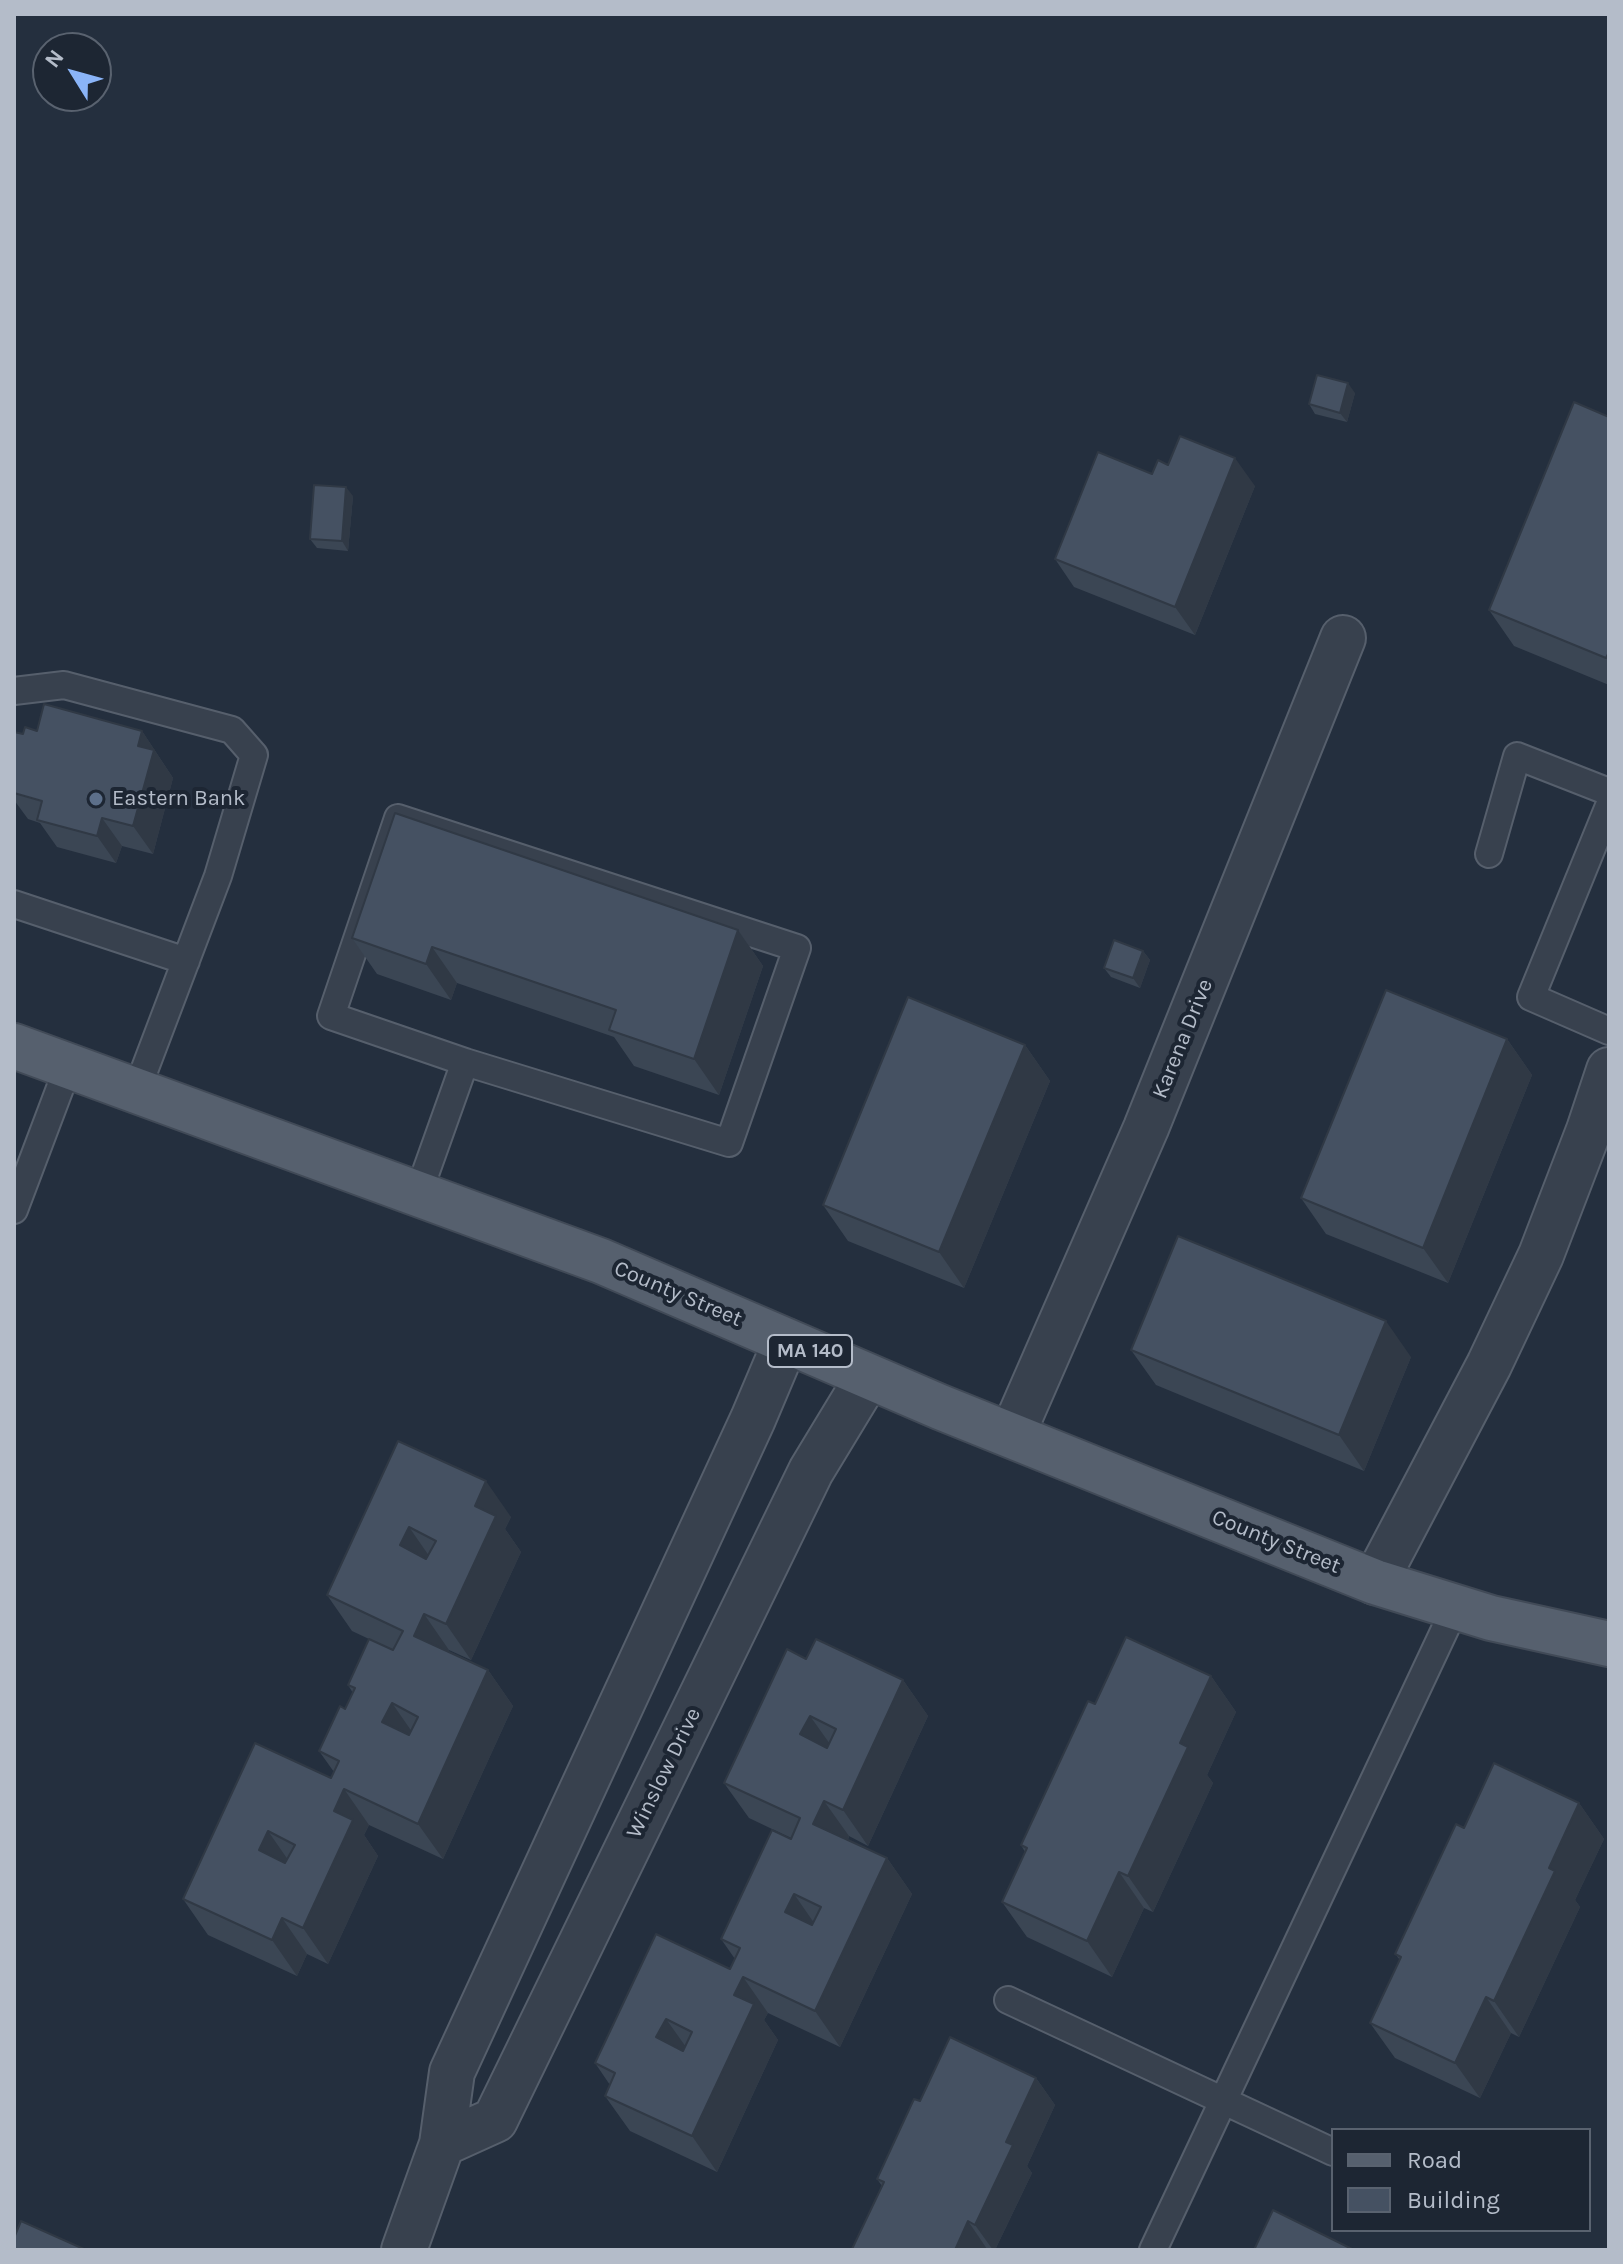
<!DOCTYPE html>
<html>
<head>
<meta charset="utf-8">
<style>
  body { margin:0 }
  #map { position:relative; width:1623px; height:2264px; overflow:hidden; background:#242f3e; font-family:Karla,sans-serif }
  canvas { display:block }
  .frame { position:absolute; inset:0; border:16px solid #b4bcc9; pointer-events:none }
  .legend { position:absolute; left:1331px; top:2128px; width:260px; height:104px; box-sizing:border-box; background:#1d2633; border:2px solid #59626f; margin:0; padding:10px 14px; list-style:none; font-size:24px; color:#b4bcc9 }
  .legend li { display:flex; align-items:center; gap:16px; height:40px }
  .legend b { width:40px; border:2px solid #59626f }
  .north { position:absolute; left:32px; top:32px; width:80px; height:80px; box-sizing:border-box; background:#1d2633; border:2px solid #59626f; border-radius:50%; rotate:307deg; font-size:22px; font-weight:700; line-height:32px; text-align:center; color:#b4bcc9 }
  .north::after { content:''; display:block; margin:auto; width:28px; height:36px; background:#8ab4f8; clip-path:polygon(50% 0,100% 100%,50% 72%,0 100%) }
</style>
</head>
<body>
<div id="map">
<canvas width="1623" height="2264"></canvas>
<div class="frame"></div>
<ul class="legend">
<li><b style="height:10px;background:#56606e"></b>Road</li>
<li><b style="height:22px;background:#455162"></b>Building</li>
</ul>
<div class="north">N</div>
</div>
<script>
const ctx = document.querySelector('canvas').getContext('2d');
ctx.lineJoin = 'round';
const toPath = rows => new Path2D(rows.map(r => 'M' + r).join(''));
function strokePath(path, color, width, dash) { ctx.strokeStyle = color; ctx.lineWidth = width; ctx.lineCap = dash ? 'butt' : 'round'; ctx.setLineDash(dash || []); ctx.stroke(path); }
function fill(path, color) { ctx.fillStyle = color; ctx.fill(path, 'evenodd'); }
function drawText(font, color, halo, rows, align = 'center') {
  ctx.font = font + ' Karla,sans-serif'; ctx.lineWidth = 8; ctx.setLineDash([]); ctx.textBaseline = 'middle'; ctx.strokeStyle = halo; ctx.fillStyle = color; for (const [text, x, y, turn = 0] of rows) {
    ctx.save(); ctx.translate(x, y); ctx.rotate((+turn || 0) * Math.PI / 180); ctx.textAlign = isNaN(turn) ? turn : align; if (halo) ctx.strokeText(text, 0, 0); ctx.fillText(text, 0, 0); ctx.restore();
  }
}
const lane = toPath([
  [14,691,64,685,232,730,254,755,218,876,136,1092],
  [1609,806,1531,997,1609,1031],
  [398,818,797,948,729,1143,465,1062,331,1016,398,818],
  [1489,854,1517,756,1609,792],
  [14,904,186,961],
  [418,1194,465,1062],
  [14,1210,68,1067],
  [1008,2000,1333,2152],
  [1153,2250,1455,1608]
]);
const street = toPath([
  [1012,1435,1146,1128,1343,638],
  [1375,1582,1489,1365,1541,1255,1589,1130,1609,1070],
  [442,2144,495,2120,811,1471,868,1377],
  [404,2250,442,2144,452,2072,753,1419,786,1341]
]);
const primary = toPath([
  [14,1046,601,1261,940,1407,1375,1582,1491,1618,1609,1644]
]);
strokePath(lane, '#565f6c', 30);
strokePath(street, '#565f6c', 48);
strokePath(primary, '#414a57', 48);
strokePath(lane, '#38414e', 26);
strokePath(street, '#38414e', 44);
strokePath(primary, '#56606e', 44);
fill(toPath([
  [1355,393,1347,422,1315,414,1309,404],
  [1609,417,1609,685,1514,646,1489,610],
  [1168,465,1255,486,1195,635,1074,587,1055,559,1152,474],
  [353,496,348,551,317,548,310,539],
  [37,731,142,731,173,778,153,854,122,846,116,863,57,847,40,823,28,819,14,800,14,732,23,734],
  [738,930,763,966,719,1095,634,1066,614,1037,457,983,451,1000,377,974,352,938],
  [1143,951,1150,960,1140,988,1111,977,1104,968],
  [1507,1039,1532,1075,1448,1283,1326,1234,1301,1198],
  [1025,1045,1050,1081,964,1288,848,1241,823,1205],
  [1131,1350,1411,1357,1364,1471,1156,1385],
  [398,1441,511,1517,505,1529,521,1552,471,1660,449,1650,448,1652,488,1670,513,1706,443,1859,369,1825,364,1835,378,1856,328,1964,307,1954,297,1976,208,1935,183,1899,331,1778,334,1772,319,1751,345,1709,353,1693,348,1685,369,1639,352,1631,327,1595],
  [806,1659,903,1680,928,1716,868,1846,849,1836,848,1840,887,1858,912,1894,840,2047,768,2013,764,2020,778,2040,717,2172,630,2131,605,2096,610,2085,595,2063,730,1969,735,1959,721,1939,791,1838,749,1818,724,1783],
  [1211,1676,1236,1712,1207,1775,1213,1783,1153,1912,1144,1908,1112,1977,1027,1937,1002,1902,1025,1852,1021,1845,1095,1704],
  [1579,1803,1604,1839,1575,1900,1580,1907,1519,2037,1511,2033,1480,2098,1395,2058,1370,2023,1400,1960,1395,1954,1464,1828],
  [1036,2078,1055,2105,1027,2166,1032,2173,995,2250,853,2250,852,2249,882,2186,877,2179,920,2101]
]), '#3b4654');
fill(toPath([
  [1348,383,1355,393,1347,422,1340,413],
  [1235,458,1255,486,1195,635,1175,607],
  [346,487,353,496,348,551,342,541],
  [142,731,173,778,153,854,133,826,138,746],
  [102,818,122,846,116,863,97,836],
  [738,930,763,966,719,1095,694,1059],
  [432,947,457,983,451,1000,426,964],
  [1143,951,1150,960,1140,988,1133,978],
  [1507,1039,1532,1075,1448,1283,1423,1248],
  [1025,1045,1050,1081,964,1288,939,1252],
  [1386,1321,1411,1357,1364,1471,1339,1435],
  [486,1481,511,1517,505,1529,521,1552,471,1660,446,1624,475,1506],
  [409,1527,434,1563,400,1545],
  [424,1614,449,1650,439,1672,414,1636],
  [488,1670,513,1706,443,1859,418,1824],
  [1211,1676,1236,1712,1207,1775,1213,1783,1153,1912,1128,1876,1180,1743],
  [903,1680,928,1716,868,1846,843,1810],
  [392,1703,417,1739,382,1722],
  [810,1716,835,1751,800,1734],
  [344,1789,369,1825,364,1835,378,1856,328,1964,303,1928,334,1811],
  [824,1801,849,1836,838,1860,813,1824],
  [1579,1803,1604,1839,1575,1900,1580,1907,1519,2037,1494,2001,1549,1868],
  [268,1831,293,1867,259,1850],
  [887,1858,912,1894,840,2047,815,2011],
  [1119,1872,1144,1908,1112,1977,1087,1941],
  [794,1894,819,1930,785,1912],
  [282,1918,307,1954,297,1976,272,1940],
  [743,1977,768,2013,764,2020,778,2040,717,2172,692,2136,734,1995],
  [1486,1997,1511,2033,1480,2098,1455,2063],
  [666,2019,691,2054,656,2037],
  [1036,2078,1055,2105,1027,2166,1032,2173,995,2250,993,2250,975,2225,1006,2142],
  [968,2221,987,2249,987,2250,955,2250]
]), '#303945');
const building = toPath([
  [1317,375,1348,383,1340,413,1309,404,1317,375],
  [1574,402,1609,417,1609,652,1606,658,1489,610,1574,402],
  [1180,436,1235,458,1175,607,1055,559,1098,452,1152,474,1158,460,1168,465,1180,436],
  [314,485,346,487,342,541,310,539,314,485],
  [44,704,142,731,138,746,154,750,133,826,102,818,97,836,37,820,42,801,14,793,14,732,23,734,25,727,37,731,44,704],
  [395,813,738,930,694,1059,609,1030,616,1010,432,947,426,964,352,938,395,813],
  [1114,940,1143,951,1133,978,1104,968,1114,940],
  [1386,990,1507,1039,1423,1248,1301,1198,1386,990],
  [908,997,1025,1045,939,1252,823,1205,908,997],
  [1178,1236,1386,1321,1339,1435,1131,1350,1178,1236],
  [398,1441,486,1481,475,1506,496,1516,446,1624,424,1614,414,1636,488,1670,418,1824,344,1789,334,1811,353,1820,303,1928,282,1918,272,1940,183,1899,255,1743,331,1778,339,1761,319,1751,340,1706,345,1709,355,1688,348,1685,369,1639,393,1650,403,1631,327,1595,398,1441],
  [409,1527,436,1541,426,1559,400,1545,409,1527],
  [392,1703,418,1717,409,1735,382,1722,392,1703],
  [268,1831,295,1845,285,1863,259,1850,268,1831],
  [1126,1637,1211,1676,1180,1743,1188,1747,1128,1876,1119,1872,1087,1941,1002,1902,1027,1848,1021,1845,1088,1701,1095,1704,1126,1637],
  [816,1639,903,1680,843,1810,824,1801,813,1824,887,1858,815,2011,743,1977,734,1995,754,2004,692,2136,605,2096,615,2073,595,2063,656,1934,730,1969,740,1948,721,1939,772,1830,791,1839,800,1818,724,1783,787,1649,806,1659,816,1639],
  [810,1716,836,1729,827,1748,800,1734,810,1716],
  [794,1894,821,1907,812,1925,785,1912,794,1894],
  [666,2019,692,2032,683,2051,656,2037,666,2019],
  [1494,1763,1579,1803,1549,1868,1555,1871,1494,2001,1486,1997,1455,2063,1370,2023,1401,1957,1395,1954,1456,1824,1464,1828,1494,1763],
  [950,2037,1036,2078,1006,2142,1013,2145,975,2225,968,2221,955,2250,855,2250,852,2249,884,2182,877,2179,914,2099,920,2101,950,2037],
  [1273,2210,1354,2250,1254,2250,1273,2210],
  [21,2221,86,2250,14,2250,14,2238,21,2221]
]);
fill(building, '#455162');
strokePath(building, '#303945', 2);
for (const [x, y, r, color] of [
  [96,799,8,"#5c6f8a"]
]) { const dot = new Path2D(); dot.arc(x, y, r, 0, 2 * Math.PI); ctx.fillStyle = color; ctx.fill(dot); strokePath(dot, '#1d2633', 3); }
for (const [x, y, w] of [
  [810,1351,84]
]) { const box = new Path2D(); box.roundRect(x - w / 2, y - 16, w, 32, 6); ctx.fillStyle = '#1d2633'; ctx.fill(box); strokePath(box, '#b4bcc9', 2); }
drawText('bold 20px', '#b4bcc9', null, [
  ["MA 140",810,1351]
]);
drawText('22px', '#b4bcc9', '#1d2633', [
  ["Eastern Bank",112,799]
], 'left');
drawText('22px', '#b4bcc9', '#1d2633', [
  ["Karena Drive",1183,1039,-68],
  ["County Street",678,1294,23],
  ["County Street",1276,1542,22],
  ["Winslow Drive",664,1773,-64]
]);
</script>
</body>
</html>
